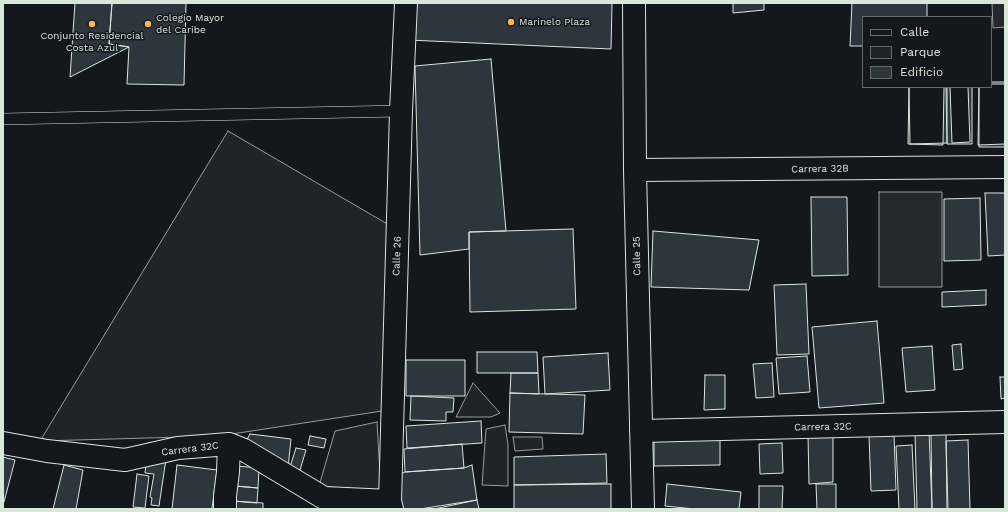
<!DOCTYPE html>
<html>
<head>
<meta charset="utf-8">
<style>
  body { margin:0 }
  #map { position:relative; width:1008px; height:512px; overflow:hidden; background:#14181c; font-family:"Work Sans",sans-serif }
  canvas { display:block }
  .frame { position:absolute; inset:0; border:4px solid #d8e6dc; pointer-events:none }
  .legend { position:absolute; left:862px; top:16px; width:130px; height:72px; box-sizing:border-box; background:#14181c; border:1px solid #626a69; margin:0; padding:5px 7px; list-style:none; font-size:12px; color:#d8e6dc }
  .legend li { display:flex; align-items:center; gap:8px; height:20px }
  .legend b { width:20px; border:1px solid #626a69 }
</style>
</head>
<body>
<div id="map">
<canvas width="1008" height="512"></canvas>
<div class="frame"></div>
<ul class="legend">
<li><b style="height:5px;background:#14181c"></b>Calle</li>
<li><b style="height:11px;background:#202428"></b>Parque</li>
<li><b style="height:11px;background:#2c363c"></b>Edificio</li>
</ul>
</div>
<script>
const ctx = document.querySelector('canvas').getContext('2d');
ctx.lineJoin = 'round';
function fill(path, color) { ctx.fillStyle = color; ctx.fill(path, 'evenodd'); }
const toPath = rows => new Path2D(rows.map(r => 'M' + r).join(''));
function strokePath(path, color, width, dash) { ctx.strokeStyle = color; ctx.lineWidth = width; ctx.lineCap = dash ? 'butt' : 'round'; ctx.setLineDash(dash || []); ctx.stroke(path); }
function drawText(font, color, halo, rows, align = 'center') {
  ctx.font = font + ' "Work Sans",sans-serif'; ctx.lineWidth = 3; ctx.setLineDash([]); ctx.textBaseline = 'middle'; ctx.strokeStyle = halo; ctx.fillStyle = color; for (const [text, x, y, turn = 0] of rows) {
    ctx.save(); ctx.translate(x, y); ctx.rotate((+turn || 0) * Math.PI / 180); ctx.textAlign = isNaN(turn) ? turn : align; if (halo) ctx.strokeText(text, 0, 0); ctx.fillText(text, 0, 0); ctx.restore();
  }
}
const green = toPath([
  [228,131,389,225,382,411,219,436,40,441,228,131],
  [473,383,500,413,491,417,456,417,473,383],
  [377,422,381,491,319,486,335,431,377,422],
  [505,425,508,445,508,486,482,485,486,429,505,425],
  [513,437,542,437,543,449,515,451,513,437]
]);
fill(green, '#202428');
strokePath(green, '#939e99', 1);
const parking = toPath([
  [992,3,1005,3,1005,27,993,28,992,3],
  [879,192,942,192,942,287,879,287,879,192]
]);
fill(parking, '#24282b');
strokePath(parking, '#939e99', 1);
const building = toPath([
  [75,3,112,3,109,44,129,47,70,77,75,3],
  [112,3,186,3,184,85,127,84,129,47,109,44,112,3],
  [411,3,612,3,611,49,408,40,411,3],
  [733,3,764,3,764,10,733,13,733,3],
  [852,3,927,3,927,17,863,17,863,46,850,46,852,3],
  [491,59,506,231,469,232,469,249,420,255,415,66,491,59],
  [991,82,1005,82,1005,147,979,147,979,87,991,87,991,82],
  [991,84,1005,84,1005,144,978,145,979,87,991,87,991,84],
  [909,87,944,87,943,145,908,144,909,87],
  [909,87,946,87,947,143,910,144,909,87],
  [947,87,972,87,972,144,947,144,947,87],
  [950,87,968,87,970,142,952,143,950,87],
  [985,193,1005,193,1005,255,988,256,985,193],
  [811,197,847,197,848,275,812,276,811,197],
  [980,198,981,260,944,261,944,199,980,198],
  [573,229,576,309,470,312,469,232,573,229],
  [653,231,759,240,749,290,651,287,653,231],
  [806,284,809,354,777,355,774,285,806,284],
  [986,290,986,305,942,307,942,292,986,290],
  [877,321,884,403,819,408,812,327,877,321],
  [961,344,963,369,954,370,952,345,961,344],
  [932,346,935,390,906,392,902,348,932,346],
  [477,352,537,352,538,373,477,373,477,352],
  [608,353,610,390,545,394,543,357,608,353],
  [807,356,810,392,779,394,776,358,807,356],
  [406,360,465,360,465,396,406,396,406,360],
  [772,363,774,397,756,398,753,364,772,363],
  [511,373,538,373,539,394,510,393,511,373],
  [705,375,725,375,725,409,704,410,705,375],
  [1000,377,1005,377,1005,398,1001,399,1000,377],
  [510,393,585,395,583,434,509,432,510,393],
  [411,396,454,398,453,412,446,412,446,421,410,420,411,396],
  [481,421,482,443,407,448,406,426,481,421],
  [929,431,932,509,917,509,915,432,929,431],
  [946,432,947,509,932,509,931,433,946,432],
  [833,433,833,482,809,484,808,435,833,433],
  [250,434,291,439,288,468,245,443,250,434],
  [894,434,896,490,871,491,869,435,894,434],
  [310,436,326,439,324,448,308,445,310,436],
  [654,439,720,439,720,465,654,466,654,439],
  [968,440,970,509,948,509,946,441,968,440],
  [782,443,783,473,760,474,759,444,782,443],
  [462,444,464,468,405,472,404,449,462,444],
  [912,445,915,509,899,509,896,446,912,445],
  [296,448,306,450,300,470,290,467,296,448],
  [606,454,607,483,514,485,514,457,606,454],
  [147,456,166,459,159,506,151,505,152,498,150,497,154,474,145,473,147,456],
  [3,457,15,460,4,502,3,501,3,457],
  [64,465,83,470,76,509,53,509,64,465],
  [177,465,217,470,212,509,172,509,177,465],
  [472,465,477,500,420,509,401,509,396,476,405,472,464,468,472,465],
  [236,466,259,468,258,488,235,486,236,466],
  [137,474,149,476,145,508,133,507,137,474],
  [611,484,611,509,514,509,514,485,611,484],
  [667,484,741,492,739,509,695,509,665,506,667,484],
  [816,484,836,484,836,509,817,509,816,484],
  [235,486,258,488,257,503,233,501,235,486],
  [759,486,783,486,782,509,759,509,759,486],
  [477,500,479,509,434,509,477,500],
  [233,501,263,503,263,509,233,509,233,501]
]);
fill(building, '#2c363c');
strokePath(building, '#d8e6dc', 1);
const lane = toPath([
  [3,119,401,111]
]);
const street = toPath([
  [634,3,635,170,643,509],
  [635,170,1005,167],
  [641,431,1005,422],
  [3,443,47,451,125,460,178,448,229,444,244,450,324,498,390,501],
  [225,509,225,496,228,472,229,444],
  [392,509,390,501,401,111,406,3]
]);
strokePath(lane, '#d8e6dc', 12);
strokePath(street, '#d8e6dc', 24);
strokePath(lane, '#14181c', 11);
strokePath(street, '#14181c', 22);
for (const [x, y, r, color] of [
  [511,22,4,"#ffb74d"],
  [92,24,4,"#ffb74d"],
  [148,24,4,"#ffb74d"]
]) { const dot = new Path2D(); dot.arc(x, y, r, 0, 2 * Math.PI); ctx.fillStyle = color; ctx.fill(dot); strokePath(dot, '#14181c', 1.5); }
drawText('10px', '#d8e6dc', '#14181c', [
  ["Colegio Mayor",156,18],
  ["del Caribe",156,30],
  ["Marinelo Plaza",519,22],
  ["Conjunto Residencial",92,36,"center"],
  ["Costa Azul",92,48,"center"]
], 'left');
drawText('10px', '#d8e6dc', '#14181c', [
  ["Carrera 32B",820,169,-1],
  ["Calle 26",397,256,-88],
  ["Calle 25",637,256,-91],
  ["Carrera 32C",823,427,-1],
  ["Carrera 32C",190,449,-7]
]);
</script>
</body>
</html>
